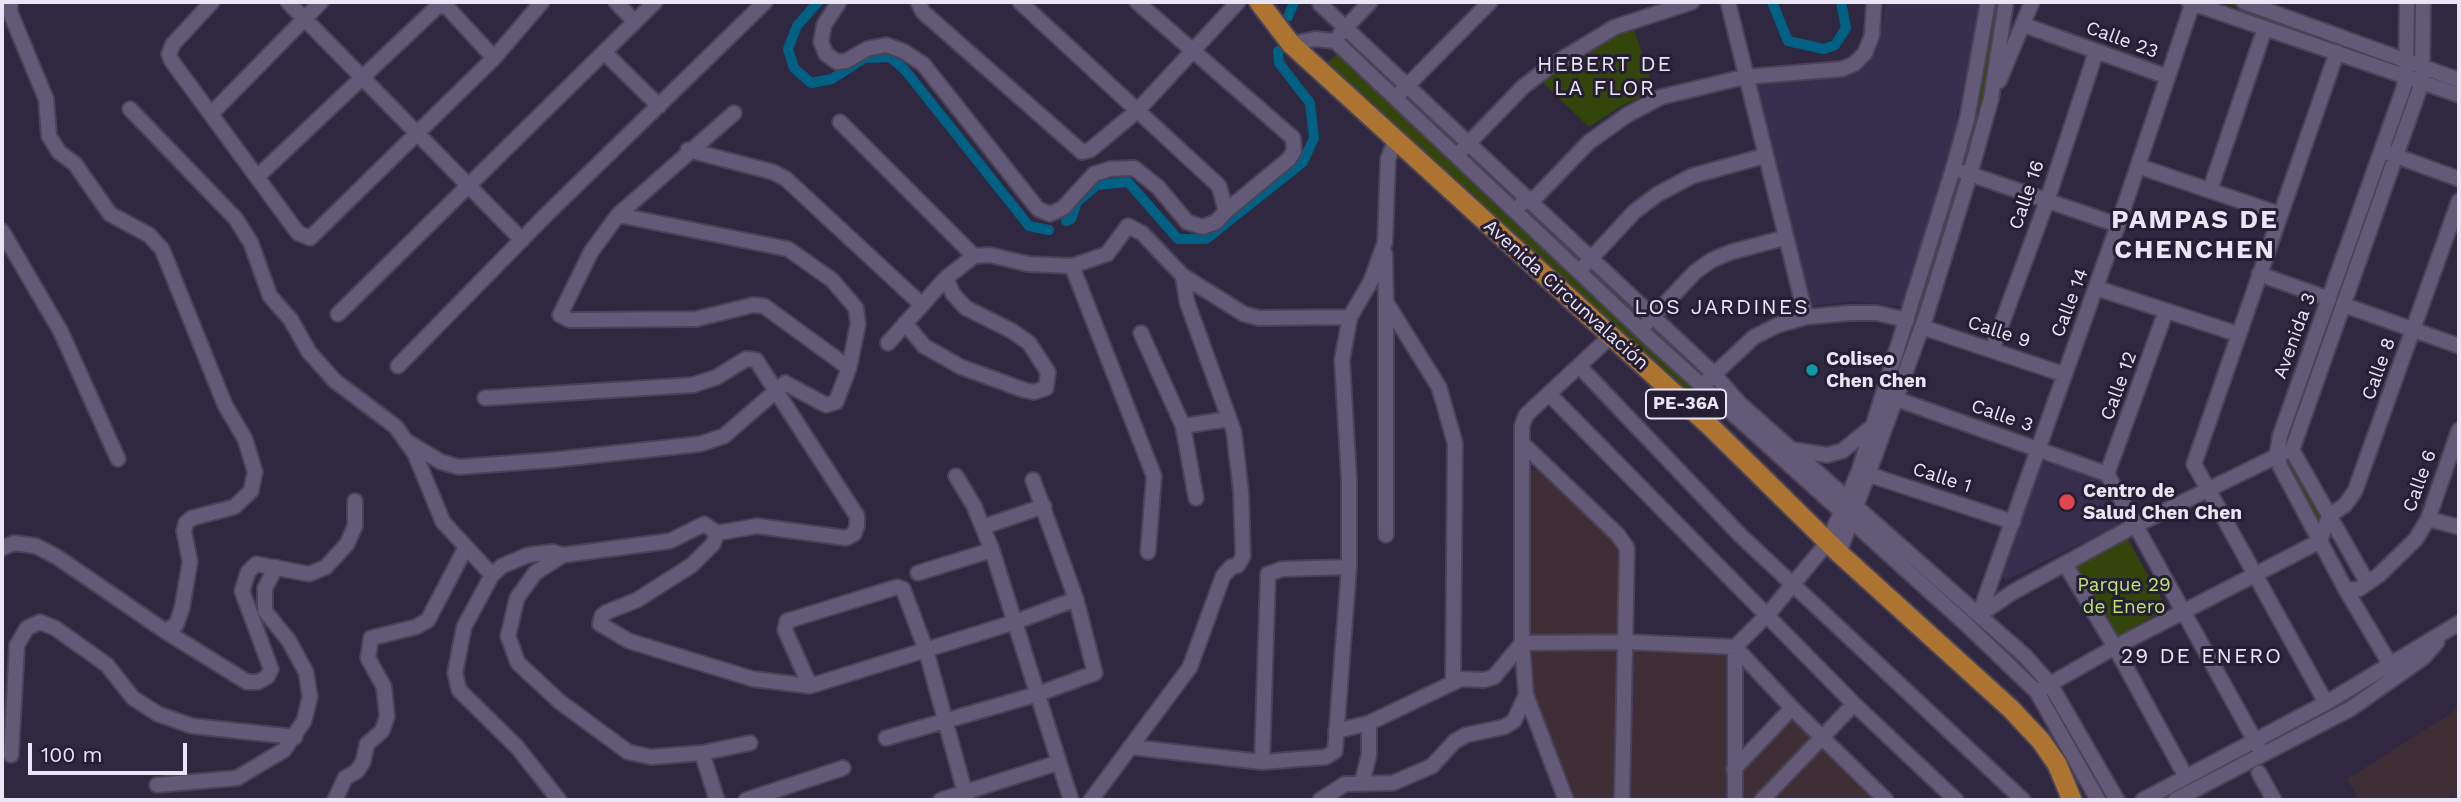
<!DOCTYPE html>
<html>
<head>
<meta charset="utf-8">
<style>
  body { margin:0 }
  #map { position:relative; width:2461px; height:802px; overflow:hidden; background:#2f2840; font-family:"Work Sans",sans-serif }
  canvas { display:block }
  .frame { position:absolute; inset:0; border:4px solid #e9e5f5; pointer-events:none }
  .scale { position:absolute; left:28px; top:743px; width:159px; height:32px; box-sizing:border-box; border:4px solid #e9e5f5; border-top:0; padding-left:9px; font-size:21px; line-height:24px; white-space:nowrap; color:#e9e5f5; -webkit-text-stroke:5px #251e35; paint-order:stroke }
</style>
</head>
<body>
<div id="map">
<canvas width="2461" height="802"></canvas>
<div class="frame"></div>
<div class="scale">100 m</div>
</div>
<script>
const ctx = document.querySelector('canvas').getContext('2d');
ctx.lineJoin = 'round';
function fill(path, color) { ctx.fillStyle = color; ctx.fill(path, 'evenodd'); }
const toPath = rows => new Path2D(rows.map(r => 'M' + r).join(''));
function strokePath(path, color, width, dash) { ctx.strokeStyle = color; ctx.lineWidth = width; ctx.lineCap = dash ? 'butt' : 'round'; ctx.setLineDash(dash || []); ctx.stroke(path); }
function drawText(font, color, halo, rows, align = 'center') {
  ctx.font = font + ' "Work Sans",sans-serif'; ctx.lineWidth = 6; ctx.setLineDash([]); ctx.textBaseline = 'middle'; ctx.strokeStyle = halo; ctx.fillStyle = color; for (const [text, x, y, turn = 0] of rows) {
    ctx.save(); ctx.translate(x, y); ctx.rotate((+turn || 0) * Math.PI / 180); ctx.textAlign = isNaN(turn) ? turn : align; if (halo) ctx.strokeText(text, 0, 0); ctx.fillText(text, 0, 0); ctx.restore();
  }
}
fill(toPath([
  [1518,469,1563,473,1632,545,1634,634,1726,640,1732,647,1733,762,1795,704,1893,800,1563,800,1513,640],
  [2459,705,2459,800,2453,795,2445,800,2359,800,2347,779,2447,716]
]), '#402e37');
fill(toPath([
  [1886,2,1980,2,1963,105,1957,110,1957,124,1947,164,1905,307,1853,301,1811,306,1755,84,1845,77,1859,71,1868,63,1879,44],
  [2042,461,2094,479,2118,525,2006,580,2001,576]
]), '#382e4d');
fill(toPath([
  [1993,2,1999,2,1995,38,1982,108,1976,108],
  [2221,2,2231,2,2285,19,2399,65],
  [1633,26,1654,91,1621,106,1589,127,1541,81],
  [1337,54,1486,196,1718,411,1706,418,1327,63],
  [1474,157,1515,196,1511,200,1470,162],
  [2381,162,2386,164,2291,437,2285,436],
  [1538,217,1578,254,1575,258,1535,221],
  [1599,273,1639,311,1636,315,1595,277],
  [1659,330,1701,369,1698,372,1656,334],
  [2286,459,2321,514,2318,518,2284,462],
  [2127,538,2167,609,2113,638,2073,565]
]), '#34450c');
strokePath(toPath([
  [818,2,797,26,788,49,794,68,811,83,832,79,864,58,890,57,905,70,1029,226,1049,230],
  [1772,2,1788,41,1824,49,1835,45,1846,28,1841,2],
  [1288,17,1294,2],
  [1066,221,1071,219,1077,202,1097,185,1128,182,1178,239,1206,239,1303,162,1314,138,1310,103,1279,63,1278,51]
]), '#006184', 10);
const minor = toPath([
  [10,2,10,12,46,99,49,136,59,152,75,164,110,214,149,235,162,249,225,405,245,439,255,472,251,491,234,507,192,518,186,523,184,531,190,562,182,608,176,625,165,631],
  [212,2,173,44,169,54,171,60,298,233,310,238,494,58,542,2],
  [288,2,522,240],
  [616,2,635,22],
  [839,2,824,25,821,42,826,54,837,62,846,61,867,49,886,45,903,51,923,64,1038,209,1050,214,1063,208,1094,174,1110,169,1134,168,1158,187,1187,222,1203,227,1216,222,1226,211,1219,186,1020,2],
  [918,2,923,12,1082,152,1090,150,1137,111,1238,2],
  [1137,2,1293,138,1294,151,1289,159,1226,211],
  [1728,2,1806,317],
  [2189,2,2459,95],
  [2244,2,2459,80],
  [1320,4,1713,373,1739,403,2025,656,2050,684,2117,800],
  [2024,25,2168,77],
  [1340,34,1370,2],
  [1291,44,1315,39,1335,41,1648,337,1966,624,2037,692,2098,800],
  [604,52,659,106],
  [1999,81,2032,2],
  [1400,93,1490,2],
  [130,109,236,219,251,243,270,296,291,320,309,352,335,381,396,427,415,454,443,522,492,575],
  [734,113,618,215,591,252,560,315,570,320,696,319,753,305,764,306,849,368],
  [211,114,321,2],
  [840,122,974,256],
  [688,150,773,172,786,179,922,305],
  [1462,150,1524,86,1552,65,1615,27,1692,2],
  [2388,153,2459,179],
  [2138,166,2279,214],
  [1964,172,2118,225],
  [258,176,438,6,447,7,494,58],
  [2210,190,2265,28],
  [1521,204,1537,196,1589,142,1627,115,1661,97,1744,77,1842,69,1854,64,1865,53,1872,35,1874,2],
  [2,231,61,332,118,459],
  [1385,254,1386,302,1439,387,1455,443,1453,683],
  [1585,265,1634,212,1658,194,1692,176,1764,156],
  [1072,266,1154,476,1148,552],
  [2259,274,2329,299],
  [2096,288,2238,334],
  [1386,303,1386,535],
  [2344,305,2459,346],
  [338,314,655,2],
  [905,323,924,346,961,367,1024,390,1034,392,1046,388,1048,372,1029,343,1012,331,966,308,953,294,946,278],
  [1647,323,1695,272,1712,260,1731,252,1784,238],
  [1922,327,2063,374],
  [1141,333,1183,426,1196,498],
  [888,343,946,278,974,256,990,255,1028,264,1072,266,1107,254,1128,226,1142,233,1183,276,1244,314,1259,318,1350,317],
  [1992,350,2047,201,2096,52],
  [398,366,547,214,765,2],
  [1579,366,1740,535,2023,800],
  [1707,381,1754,337,1778,325,1806,317,1850,313,1877,313,1907,320],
  [1549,394,1854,704,1956,800],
  [1888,396,2107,474],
  [485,398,693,385,717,377,746,359,756,360,857,516,857,526,854,534,846,538,757,526,717,533],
  [1183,426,1229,419],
  [406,441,441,462,459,467,552,460,700,444,724,436,785,383,826,405,836,402,849,368,858,324,856,308,832,280,788,249,618,215],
  [1522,443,1618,535,1627,548,1622,800],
  [1795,450,1827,455,1842,451,1873,426],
  [1861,472,2013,522],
  [2107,474,2259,748],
  [2107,474,2166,311],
  [956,476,974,506,992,550],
  [2428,519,2459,527],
  [983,527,1044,506],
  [2,548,14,543,36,546,57,557,165,631,247,682,258,682,267,677,271,669,242,591,248,572,256,564,309,574,326,567,347,544,355,526,355,501],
  [1839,553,1926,316,1970,174,1991,99,2006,2],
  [2065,564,2115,647,2186,777],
  [918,573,992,550,1071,800],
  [2367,582,2292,450,2422,82,2423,2],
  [2346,590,2359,589,2379,575,2416,539,2428,519,2459,430],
  [1979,615,2118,225,2193,2],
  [1979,615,2013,592,2134,526,2285,452],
  [1735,647,1792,708,1886,800],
  [2390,664,2346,590,2280,466,2277,454,2280,436,2403,90,2406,77,2407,2],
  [810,686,785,630,787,621,897,587,903,589,926,650,967,800],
  [2043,688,2115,647,2320,541,2329,516,2345,505,2355,491,2459,201],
  [2326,703,2194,464,2337,52],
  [1336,731,1369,723,1461,679,1484,680,1494,677,1522,643,1627,642,1735,647,1769,613,1828,542,1859,471,1953,169,1967,119,1988,2],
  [886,738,1038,694,1095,673,1076,599,1033,480],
  [750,743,702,753,651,757,628,752,560,702,518,663,508,636,517,598,535,573,563,555,670,541,704,524,717,533,713,544,692,565,637,600,607,612,602,616,600,624,629,641,753,679,810,686,1015,622,1076,599],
  [1130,747,1262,762,1326,757,1335,751,1349,567,1349,479,1342,360,1350,317,1371,281,1385,242,1388,159,1396,139],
  [702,753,717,800],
  [11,755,17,645,27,628,40,622,55,628,107,665,133,698,158,714,192,726,295,737],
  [1262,762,1268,574,1282,569,1349,567],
  [1734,769,1792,708],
  [2259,773,2274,800],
  [1362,783,1369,755,1369,723],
  [157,785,237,778,284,750,304,721,310,697,306,672,289,641,265,611,265,588,276,567],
  [335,800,345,778,357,771,363,762,367,744,382,731,387,717,384,687,368,658,371,638,416,627,428,620,466,547],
  [559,800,517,747,459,690,455,673,464,627,492,575,502,566,528,555,553,552,563,555],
  [746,800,843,768],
  [941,800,1057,763],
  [1091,800,1190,667,1223,576,1231,567,1238,565,1243,556,1241,492,1234,432,1187,302,1183,276],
  [1320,800,1345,784,1393,783,1432,766,1455,741,1466,735,1504,727,1514,721,1526,695],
  [1566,800,1526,695,1522,643,1522,426,1526,415,1611,336],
  [1735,800,1735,647],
  [1762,800,1854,704],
  [2143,800,2326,703,2459,623],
  [2175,800,2350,709,2423,658,2437,642]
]);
const highway = toPath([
  [1259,2,1291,44,1711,427,1839,553,2011,709,2041,741,2057,764,2072,800]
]);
strokePath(minor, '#4a4358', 18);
strokePath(highway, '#4a4358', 23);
strokePath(minor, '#625a76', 14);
strokePath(highway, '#ac7430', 19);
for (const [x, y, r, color] of [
  [1812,370,7,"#0f9aa8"],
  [2067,502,9,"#e0444e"]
]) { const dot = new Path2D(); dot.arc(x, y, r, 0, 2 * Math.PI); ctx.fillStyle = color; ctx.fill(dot); strokePath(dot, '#251e35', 2.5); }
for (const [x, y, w] of [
  [1686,404,80]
]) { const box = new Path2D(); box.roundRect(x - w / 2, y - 14.5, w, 29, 5); ctx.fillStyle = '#251e35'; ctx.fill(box); strokePath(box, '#e9e5f5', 2); }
drawText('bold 18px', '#e9e5f5', null, [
  ["PE-36A",1686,404]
]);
drawText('19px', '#e9e5f5', '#251e35', [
  ["Calle 23",2122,40,20],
  ["Calle 16",2027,195,-71],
  ["Avenida Circunvalación",1566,295,42],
  ["Calle 14",2070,303,-69],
  ["Calle 9",1999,332,18],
  ["Avenida 3",2295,336,-70],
  ["Calle 8",2379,369,-70],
  ["Calle 12",2119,386,-70],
  ["Calle 3",2002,416,19],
  ["Calle 1",1942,478,18],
  ["Calle 6",2420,481,-70]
]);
drawText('bold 19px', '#e9e5f5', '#251e35', [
  ["Coliseo",1826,359],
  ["Chen Chen",1826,381],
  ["Centro de",2083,491],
  ["Salud Chen Chen",2083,513]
], 'left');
drawText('19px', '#bee573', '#251e35', [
  ["Parque 29",2124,585],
  ["de Enero",2124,607]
]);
ctx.letterSpacing = '2px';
drawText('21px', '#e9e5f5', '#251e35', [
  ["HEBERT DE",1605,65],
  ["LA FLOR",1605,89],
  ["LOS JARDINES",1722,308],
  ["29 DE ENERO",2202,657]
]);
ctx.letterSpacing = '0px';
ctx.letterSpacing = '2px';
drawText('bold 26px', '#e9e5f5', '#251e35', [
  ["PAMPAS DE",2195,220],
  ["CHENCHEN",2195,250]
]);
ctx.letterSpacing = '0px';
</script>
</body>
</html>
